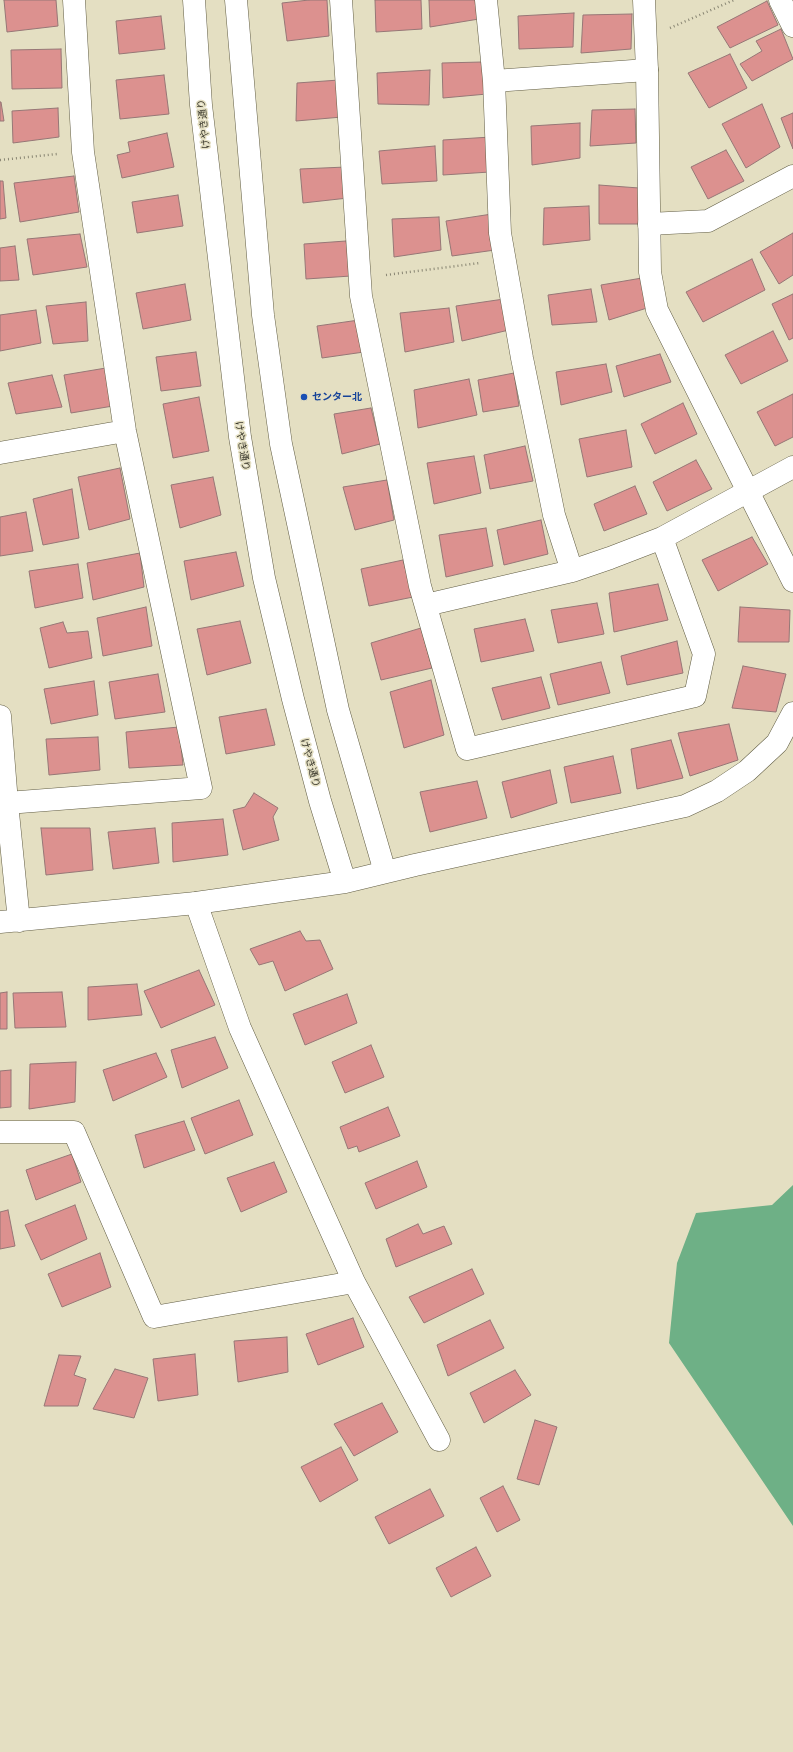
<!DOCTYPE html>
<html>
<head>
<meta charset="utf-8">
<style>
  body { margin:0 }
  canvas { display:block; background:#e4dfc2 }
</style>
</head>
<body>
<canvas width="793" height="1752"></canvas>
<script>
const ctx = document.querySelector('canvas').getContext('2d');
ctx.lineJoin = 'round';
function fill(path, color) { ctx.fillStyle = color; ctx.fill(path, 'evenodd'); }
const toPath = rows => new Path2D(rows.map(r => 'M' + r).join(''));
function strokePath(path, color, width, dash) { ctx.strokeStyle = color; ctx.lineWidth = width; ctx.lineCap = dash ? 'butt' : 'round'; ctx.setLineDash(dash || []); ctx.stroke(path); }
function drawText(font, color, halo, rows, align = 'center') {
  ctx.font = font + ' Literata,"Noto Sans JP",serif'; ctx.lineWidth = 3; ctx.setLineDash([]); ctx.textBaseline = 'middle'; ctx.strokeStyle = halo; ctx.fillStyle = color; for (const [text, x, y, turn = 0] of rows) {
    ctx.save(); ctx.translate(x, y); ctx.rotate((+turn || 0) * Math.PI / 180); ctx.textAlign = isNaN(turn) ? turn : align; if (halo) ctx.strokeText(text, 0, 0); ctx.fillText(text, 0, 0); ctx.restore();
  }
}
fill(toPath([
  [793,1185,793,1526,669,1343,677,1263,696,1213,772,1205]
]), '#6eb086');
const building = toPath([
  [4,0,56,0,58,26,7,32,4,0],
  [309,0,327,0,329,36,287,41,282,3,309,0],
  [375,0,421,0,422,29,376,32,375,0],
  [429,0,478,0,479,19,430,27,429,0],
  [767,1,778,25,730,48,717,27,767,1],
  [574,13,573,47,519,49,518,16,574,13],
  [632,14,631,49,581,53,583,15,632,14],
  [161,16,165,49,119,54,116,21,161,16],
  [781,29,793,59,752,81,740,64,762,51,756,41,781,29],
  [61,49,62,88,12,89,11,50,61,49],
  [730,54,747,88,709,108,688,73,730,54],
  [482,62,487,94,443,98,442,63,482,62],
  [430,70,429,105,378,104,377,73,430,70],
  [164,75,169,114,120,119,116,80,164,75],
  [339,80,342,117,296,121,297,83,339,80],
  [0,102,1,102,4,121,0,121,0,102],
  [762,104,780,147,746,168,722,124,762,104],
  [58,108,59,137,13,143,12,111,58,108],
  [635,109,636,143,590,146,592,110,635,109],
  [793,113,793,149,781,118,793,113],
  [580,123,580,158,532,165,531,126,580,123],
  [167,133,174,167,122,178,117,155,130,152,128,142,167,133],
  [491,137,490,172,443,175,443,140,491,137],
  [435,146,437,181,382,184,379,151,435,146],
  [726,150,744,181,708,199,691,167,726,150],
  [346,167,348,198,303,203,300,169,346,167],
  [74,176,79,212,20,222,14,183,74,176],
  [0,181,3,181,6,218,0,219,0,181],
  [599,185,639,188,639,224,599,224,599,185],
  [178,195,183,226,137,233,132,202,178,195],
  [589,206,590,240,543,245,544,208,589,206],
  [492,214,495,250,452,256,446,221,492,214],
  [439,217,441,250,394,257,392,219,439,217],
  [793,233,793,275,779,284,760,252,793,233],
  [80,234,87,267,33,275,27,239,80,234],
  [346,241,351,276,306,279,304,244,346,241],
  [15,246,19,280,0,281,0,248,15,246],
  [752,259,765,290,703,322,686,292,752,259],
  [642,278,647,308,609,320,601,285,642,278],
  [185,284,191,320,143,329,136,293,185,284],
  [591,289,597,322,552,325,548,295,591,289],
  [793,294,793,338,789,340,772,304,793,294],
  [504,299,509,330,462,341,456,306,504,299],
  [86,302,88,341,53,344,46,306,86,302],
  [449,308,454,342,405,352,400,313,449,308],
  [36,310,41,343,0,351,0,315,36,310],
  [359,320,364,352,322,358,317,326,359,320],
  [773,331,788,361,741,384,725,355,773,331],
  [196,352,201,386,161,391,156,357,196,352],
  [660,354,671,382,624,397,616,366,660,354],
  [606,364,612,392,561,405,556,372,606,364],
  [106,368,113,406,71,413,64,375,106,368],
  [514,373,519,406,483,412,478,380,514,373],
  [52,375,62,407,16,414,8,383,52,375],
  [469,379,477,415,418,428,414,390,469,379],
  [793,394,793,437,775,446,757,412,793,394],
  [199,397,209,451,173,458,163,404,199,397],
  [683,403,697,434,655,454,641,424,683,403],
  [371,408,380,444,342,454,334,414,371,408],
  [626,430,632,467,587,477,579,439,626,430],
  [525,446,533,481,490,489,484,455,525,446],
  [474,456,481,493,434,504,427,463,474,456],
  [696,460,712,489,667,511,653,482,696,460],
  [120,468,130,519,89,530,78,477,120,468],
  [213,477,221,515,180,528,171,485,213,477],
  [387,480,394,520,355,530,343,487,387,480],
  [635,486,647,514,604,531,594,504,635,486],
  [72,489,79,538,43,545,33,499,72,489],
  [26,512,33,551,0,556,0,517,26,512],
  [541,520,548,554,504,565,497,530,541,520],
  [486,528,493,566,446,577,439,535,486,528],
  [752,537,768,564,718,591,702,560,752,537],
  [236,552,244,586,191,600,184,561,236,552],
  [140,553,144,587,93,600,87,563,140,553],
  [403,560,413,597,369,606,361,569,403,560],
  [78,564,83,598,35,608,29,571,78,564],
  [658,584,668,620,614,632,609,593,658,584],
  [597,603,604,634,558,643,551,610,597,603],
  [146,607,152,646,103,656,97,618,146,607],
  [740,607,790,610,789,642,738,642,740,607],
  [525,619,534,651,481,662,474,629,525,619],
  [240,621,251,663,207,675,197,629,240,621],
  [63,622,67,633,88,631,92,658,49,668,40,628,63,622],
  [421,628,432,668,381,680,371,643,421,628],
  [677,641,683,673,627,685,621,656,677,641],
  [601,662,610,693,558,705,550,674,601,662],
  [743,666,786,674,776,712,732,708,743,666],
  [158,674,165,712,115,719,109,682,158,674],
  [541,677,550,708,502,720,492,688,541,677],
  [431,680,444,735,404,748,390,692,431,680],
  [94,681,98,715,51,724,44,689,94,681],
  [266,709,275,745,226,754,219,717,266,709],
  [729,724,738,760,690,776,678,733,729,724],
  [179,727,183,765,129,768,126,732,179,727],
  [98,737,100,770,49,775,46,739,98,737],
  [671,740,683,778,637,789,631,749,671,740],
  [613,756,621,793,571,803,564,767,613,756],
  [550,770,557,803,511,818,502,782,550,770],
  [477,781,487,818,430,832,420,792,477,781],
  [254,793,278,808,273,817,279,840,243,850,233,810,245,807,254,793],
  [223,819,228,855,173,862,172,823,223,819],
  [41,828,90,828,93,870,46,875,41,828],
  [155,828,159,863,113,869,108,832,155,828],
  [300,931,306,941,320,940,333,969,285,991,273,961,259,965,250,949,300,931],
  [199,970,215,1005,161,1028,144,991,199,970],
  [137,984,142,1015,88,1020,88,987,137,984],
  [7,992,7,1029,0,1029,0,993,7,992],
  [62,992,66,1027,15,1028,13,993,62,992],
  [347,994,357,1023,305,1045,293,1014,347,994],
  [215,1037,228,1068,182,1088,171,1050,215,1037],
  [371,1045,384,1077,345,1093,332,1062,371,1045],
  [156,1053,167,1077,113,1101,103,1070,156,1053],
  [76,1062,75,1102,29,1109,30,1064,76,1062],
  [11,1070,11,1107,0,1108,0,1071,11,1070],
  [239,1100,253,1135,205,1154,191,1118,239,1100],
  [388,1107,400,1136,359,1152,357,1146,348,1149,340,1127,388,1107],
  [184,1121,195,1150,144,1168,135,1135,184,1121],
  [72,1154,81,1182,36,1200,26,1170,72,1154],
  [417,1161,427,1187,376,1209,365,1183,417,1161],
  [274,1162,287,1192,241,1212,227,1178,274,1162],
  [75,1205,87,1239,41,1260,25,1225,75,1205],
  [8,1210,15,1246,0,1249,0,1212,8,1210],
  [418,1224,423,1234,444,1226,452,1244,396,1267,386,1239,418,1224],
  [100,1253,111,1287,62,1307,48,1274,100,1253],
  [472,1269,484,1294,424,1323,409,1297,472,1269],
  [353,1318,364,1347,318,1365,306,1334,353,1318],
  [490,1320,504,1348,448,1376,437,1345,490,1320],
  [287,1337,288,1372,238,1382,234,1341,287,1337],
  [195,1354,198,1395,158,1401,153,1359,195,1354],
  [59,1355,81,1356,74,1375,86,1379,78,1406,44,1406,59,1355],
  [115,1369,148,1378,134,1418,93,1409,115,1369],
  [515,1370,531,1395,484,1423,470,1393,515,1370],
  [382,1403,398,1432,354,1456,334,1424,382,1403],
  [535,1420,557,1427,539,1485,517,1479,535,1420],
  [341,1447,358,1480,320,1502,301,1467,341,1447],
  [503,1486,520,1520,497,1532,480,1498,503,1486],
  [430,1489,444,1516,389,1544,375,1517,430,1489],
  [476,1547,491,1576,451,1597,436,1568,476,1547]
]);
fill(building, '#dc918f');
strokePath(building, '#967776', 1);
const minor = toPath([
  [341,0,361,296,420,586,467,749,695,696,704,654,662,538],
  [486,0,494,81,500,233,522,358,554,515,572,571,610,558,662,538,793,467],
  [780,0,793,26],
  [494,81,647,70],
  [649,224,708,221,793,176],
  [0,453,125,431],
  [426,605,572,571],
  [7,803,201,788,125,431,83,152,74,0],
  [196,903,240,1028,354,1282,439,1440],
  [0,1132,74,1132,154,1317,354,1282]
]);
const tertiary = toPath([
  [194,0,201,105,240,437,264,578,293,699,320,801,345,882],
  [236,0,263,315,281,444,338,710,385,872],
  [644,0,647,70,650,272,657,310,793,581],
  [0,716,7,803,19,921],
  [0,922,196,903,345,882,415,865,685,806,717,791,747,771,777,743,793,713]
]);
strokePath(minor, '#625e45', 23);
strokePath(tertiary, '#625e45', 23);
strokePath(toPath([
  [670,28,734,0],
  [0,160,57,154],
  [386,275,480,263]
]), '#898673', 2.5, [1, 3]);
strokePath(minor, '#fff', 22);
strokePath(tertiary, '#fff', 22);
for (const [x, y, r, color] of [
  [304,397,4,"#1a4fb4"]
]) { const dot = new Path2D(); dot.arc(x, y, r, 0, 2 * Math.PI); ctx.fillStyle = color; ctx.fill(dot); strokePath(dot, '#e4dfc2', 1.5); }
drawText('10px', '#38362b', '#e4dfc2', [
  ["けやき通り",204,124,-96],
  ["けやき通り",242,446,81],
  ["けやき通り",310,763,75]
]);
drawText('bold 10px', '#164399', '#e4dfc2', [
  ["センター北",312,397]
], 'left');
</script>
</body>
</html>
